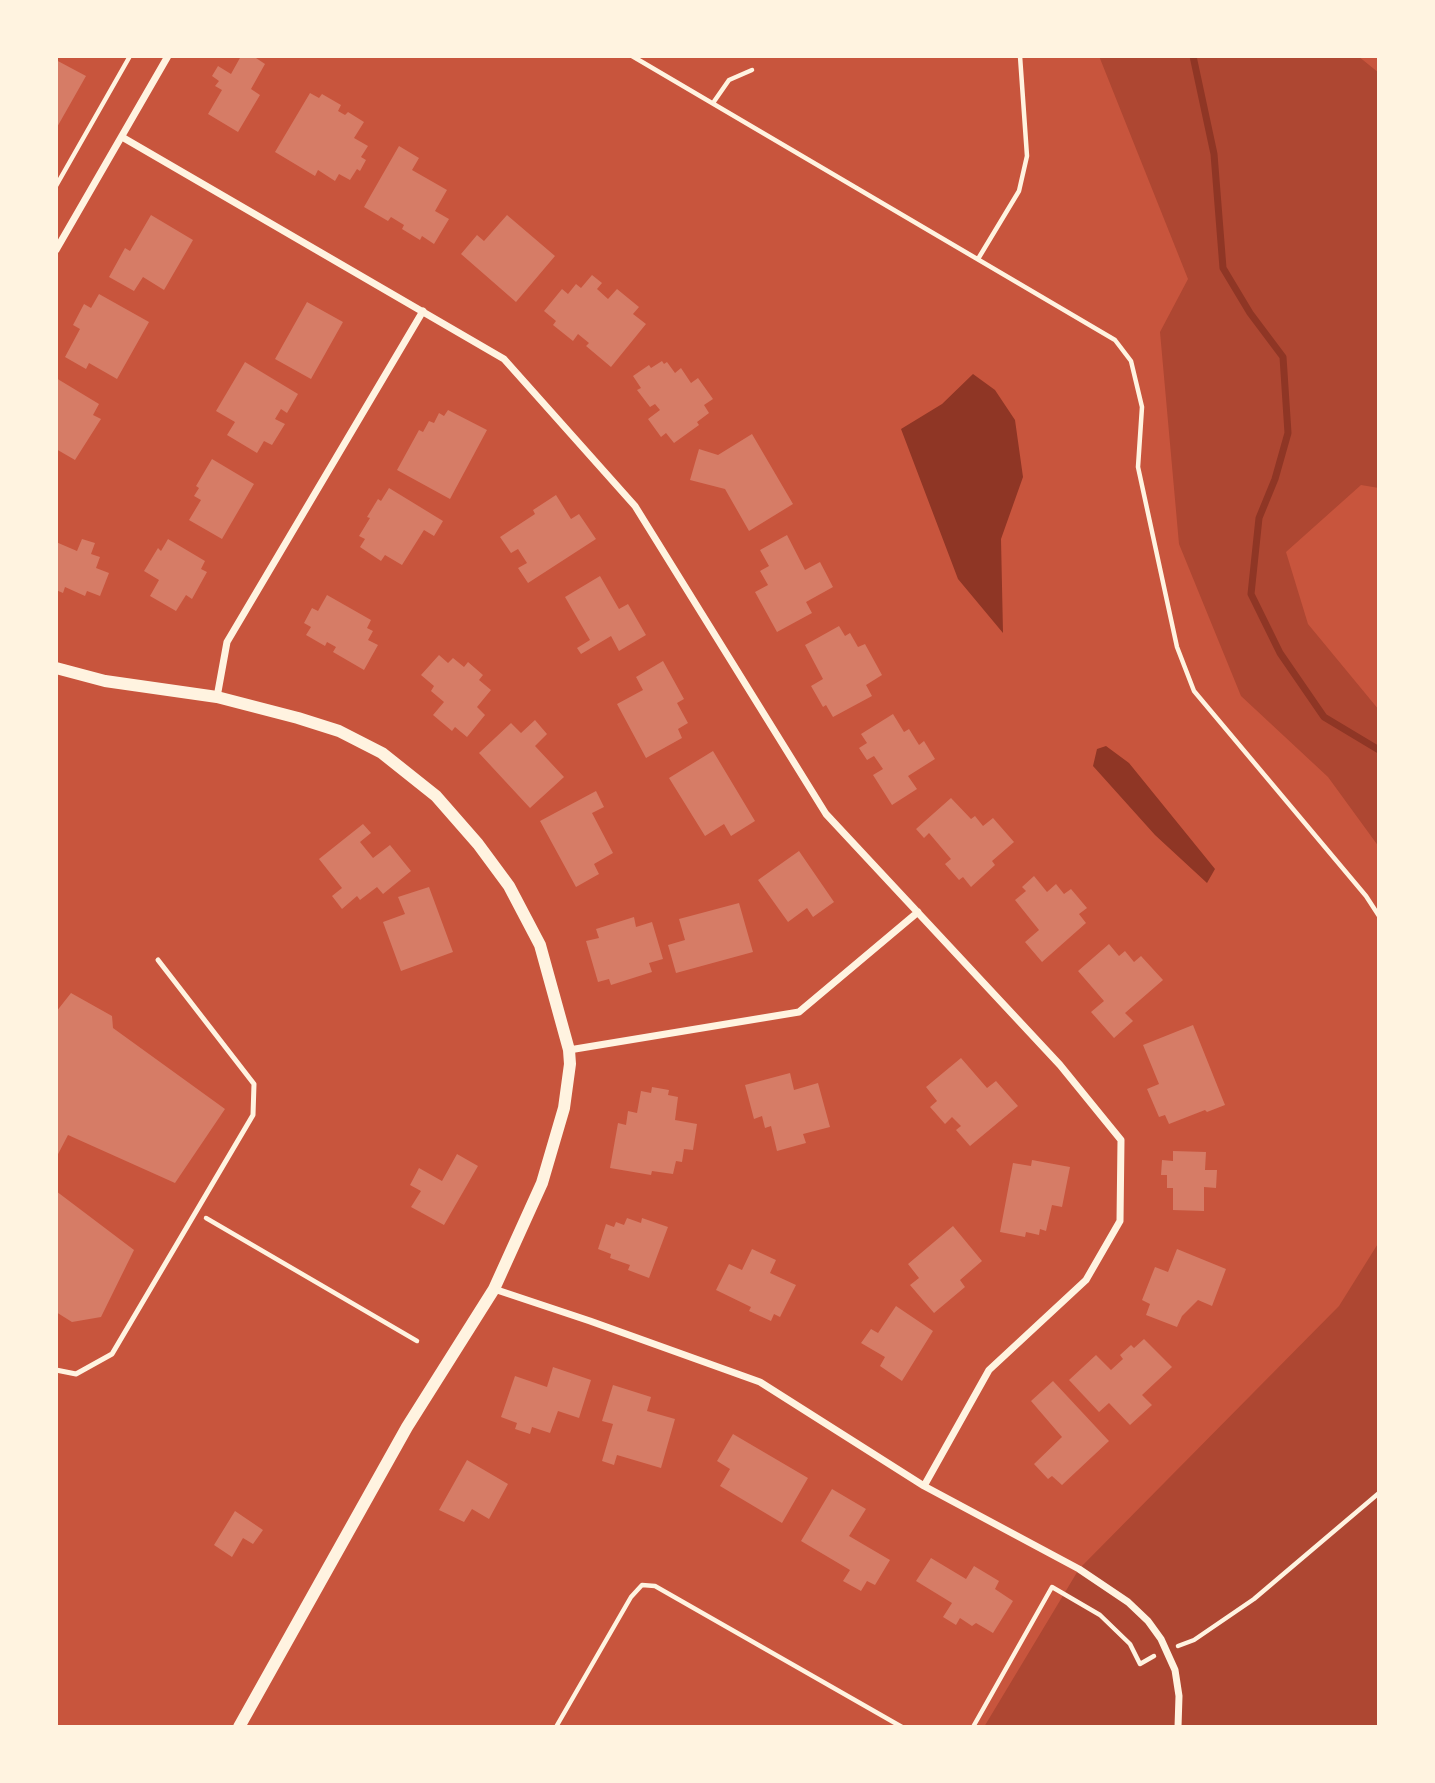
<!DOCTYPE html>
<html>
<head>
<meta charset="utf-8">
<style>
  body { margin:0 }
  #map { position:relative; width:1435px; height:1783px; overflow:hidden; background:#c8553d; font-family:Inter,sans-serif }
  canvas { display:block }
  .frame { position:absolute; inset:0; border:58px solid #fff3e0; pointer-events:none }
</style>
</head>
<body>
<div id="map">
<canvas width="1435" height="1783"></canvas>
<div class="frame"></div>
</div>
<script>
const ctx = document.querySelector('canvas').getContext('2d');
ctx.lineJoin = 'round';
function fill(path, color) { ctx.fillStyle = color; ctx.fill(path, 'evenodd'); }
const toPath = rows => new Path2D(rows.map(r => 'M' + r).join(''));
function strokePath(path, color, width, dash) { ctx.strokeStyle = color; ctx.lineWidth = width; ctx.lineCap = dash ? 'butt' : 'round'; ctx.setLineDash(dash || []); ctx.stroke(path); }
fill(toPath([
  [1099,56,1358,56,1379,73,1379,488,1361,485,1286,552,1308,624,1379,710,1379,847,1328,777,1241,696,1179,544,1160,332,1188,279],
  [1379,1242,1379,1727,984,1727,1079,1569,1339,1306]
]), '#ae4732');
fill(toPath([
  [973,374,995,390,1015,420,1023,477,1001,539,1003,633,958,579,901,429,942,404],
  [1106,746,1129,763,1215,869,1207,883,1155,835,1093,766,1097,749]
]), '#8f3625');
strokePath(toPath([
  [1193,56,1214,154,1223,268,1250,313,1283,357,1288,433,1275,479,1259,518,1251,594,1280,653,1324,717,1379,750]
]), '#8f3625', 7);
fill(toPath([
  [241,56,253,56,265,64,251,89,260,95,238,132,208,114,222,90,215,86,219,81,212,76,218,66,231,74],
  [56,60,86,76,56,129],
  [310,93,319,98,322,94,341,105,338,111,345,115,348,112,364,122,354,138,368,146,361,157,366,160,360,171,357,169,350,180,339,174,335,181,318,170,315,176,275,152],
  [399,146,419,158,412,170,447,190,435,211,449,219,434,244,422,236,420,240,402,229,404,225,391,217,388,221,364,207],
  [151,215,193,240,164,290,143,277,134,291,109,277,125,248,130,251],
  [507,215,555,256,516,302,461,254,477,235,484,241],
  [592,275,602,283,597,289,608,299,617,289,639,307,633,314,646,324,611,367,586,346,589,343,578,334,573,341,553,325,556,321,544,311,562,289,568,294,576,284,581,288],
  [99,294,149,322,117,379,89,363,86,369,65,357,80,329,73,325,84,304,91,308],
  [307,302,343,322,311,379,275,359],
  [662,361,664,364,667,362,675,373,681,368,691,383,698,378,713,399,704,405,709,413,697,422,699,425,674,443,666,433,661,437,648,419,660,410,655,404,650,407,637,390,641,388,633,376,649,365,651,368],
  [245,362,298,394,287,413,281,409,275,419,285,424,272,445,264,441,257,453,227,435,235,422,216,411],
  [56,378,99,404,93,415,101,419,75,460,56,449],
  [448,410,487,430,450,499,397,470,419,430,423,432,429,421,434,423,439,413,444,416],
  [752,434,793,504,749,531,725,489,690,480,699,449,718,455],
  [212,459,254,484,222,539,189,520,201,500,194,496,199,488,196,486],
  [389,488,443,521,434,536,424,530,402,565,385,555,381,561,360,547,365,539,359,536,370,518,367,517,378,499,381,501],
  [556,495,571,519,579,514,596,539,528,583,518,568,527,563,518,549,511,553,500,537,535,514,533,510],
  [787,535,805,570,820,562,833,587,806,602,812,613,777,632,755,592,768,585,760,571,769,566,760,550],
  [82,539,95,543,91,554,100,557,96,568,109,573,100,596,87,591,85,596,65,587,63,593,56,590,56,542,77,551],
  [168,539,205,561,201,569,207,572,192,599,186,595,176,611,150,596,159,580,144,571,158,548,161,551],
  [600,576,619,609,628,604,646,635,619,651,611,636,581,654,577,648,590,640,565,597],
  [327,595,371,620,367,628,373,631,368,640,378,645,364,670,333,652,336,647,327,642,325,646,306,635,311,627,304,623,312,608,318,611],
  [839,626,845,636,850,633,858,647,865,644,882,675,866,685,872,696,833,717,826,705,823,707,811,686,823,679,805,645],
  [439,655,448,663,453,658,464,667,468,662,483,675,479,680,491,690,477,707,485,715,467,737,455,727,452,731,433,715,444,702,431,691,434,686,421,675],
  [663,661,684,699,677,703,688,723,678,729,682,738,646,758,617,704,643,690,636,677],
  [893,714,904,732,909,729,919,745,924,741,935,759,908,776,917,789,892,805,873,775,883,769,874,756,867,760,859,748,867,743,861,734],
  [535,720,547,734,535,746,564,777,530,808,479,753,511,723,521,733],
  [713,751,755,821,731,836,724,824,705,836,669,778],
  [596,791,604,807,592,813,613,853,594,864,599,874,576,887,540,821],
  [951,798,971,819,975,816,983,826,993,818,1014,842,992,861,995,865,971,887,963,877,959,880,945,864,951,859,929,833,924,838,916,829],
  [363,824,371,833,360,842,373,858,390,845,411,871,383,894,377,887,360,900,357,896,342,909,332,896,342,888,319,859],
  [799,851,834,902,813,917,807,908,788,922,758,880],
  [1034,876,1047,892,1056,884,1064,894,1071,889,1087,908,1079,914,1086,923,1042,962,1025,942,1039,930,1015,900,1026,891,1022,887],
  [429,887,453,952,401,971,383,922,405,914,398,897],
  [739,903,753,952,676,973,668,945,685,940,679,919],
  [634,917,636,927,652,922,663,959,649,963,652,972,611,985,609,979,598,982,586,941,599,938,596,929],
  [1109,944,1119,956,1125,951,1134,962,1141,956,1163,980,1125,1013,1133,1021,1114,1038,1091,1012,1104,1001,1078,971],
  [71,993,112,1016,113,1028,225,1109,175,1183,68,1135,56,1158,56,1012],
  [1193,1025,1225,1105,1207,1112,1205,1110,1169,1124,1165,1115,1159,1117,1147,1089,1159,1084,1143,1045],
  [961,1058,987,1088,996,1081,1018,1106,970,1146,956,1130,961,1126,952,1117,945,1124,930,1107,937,1101,926,1087],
  [790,1073,794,1090,818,1083,830,1127,803,1134,806,1143,777,1151,771,1126,765,1128,762,1116,754,1119,745,1085],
  [652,1087,669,1090,668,1095,678,1097,675,1120,697,1124,693,1150,684,1149,682,1162,676,1161,673,1174,652,1171,651,1175,610,1168,618,1123,626,1125,628,1111,637,1113,641,1091,651,1093],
  [1173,1151,1206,1152,1205,1170,1217,1170,1216,1188,1204,1187,1204,1211,1173,1210,1173,1188,1167,1188,1167,1175,1161,1175,1162,1160,1173,1161],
  [457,1154,478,1166,444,1225,411,1207,421,1191,410,1185,419,1168,442,1181],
  [1032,1160,1070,1167,1062,1207,1052,1205,1046,1231,1040,1229,1039,1235,1026,1232,1025,1237,1000,1232,1013,1163,1031,1166],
  [56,1191,134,1250,101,1317,72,1322,56,1312],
  [627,1218,641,1223,642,1218,668,1227,649,1278,628,1270,630,1265,610,1258,611,1254,598,1249,606,1224,614,1227,616,1222,624,1225],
  [953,1226,982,1261,960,1280,965,1287,934,1313,910,1285,919,1278,908,1264],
  [752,1249,776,1260,770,1273,796,1285,780,1317,774,1314,771,1321,749,1311,751,1307,716,1290,729,1264,742,1270],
  [1177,1249,1226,1269,1212,1306,1198,1300,1182,1316,1177,1327,1146,1315,1150,1304,1142,1300,1155,1267,1168,1272],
  [896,1306,933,1331,902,1381,880,1366,885,1357,861,1343,871,1329,878,1333],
  [1144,1339,1172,1367,1142,1395,1152,1405,1130,1425,1109,1403,1099,1412,1069,1380,1096,1355,1111,1370,1123,1359,1120,1355,1131,1345,1134,1348],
  [553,1367,591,1380,579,1418,558,1411,550,1433,532,1427,530,1434,515,1429,517,1423,501,1417,515,1376,547,1387],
  [1053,1381,1109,1441,1062,1485,1052,1476,1048,1479,1034,1464,1062,1437,1031,1401],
  [613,1385,651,1397,647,1411,675,1419,661,1468,617,1455,614,1465,602,1461,613,1424,602,1421],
  [733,1434,808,1478,782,1523,720,1486,730,1469,717,1461],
  [467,1460,508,1484,489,1519,472,1509,464,1522,439,1510],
  [832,1489,866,1509,849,1536,890,1560,875,1585,867,1581,861,1591,843,1581,850,1570,801,1541],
  [235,1511,263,1530,253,1544,243,1538,232,1557,214,1545],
  [931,1558,966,1579,974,1566,999,1581,995,1589,1013,1601,993,1633,976,1623,972,1626,960,1618,956,1625,943,1617,952,1603,916,1581]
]), '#d67c66');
strokePath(toPath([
  [632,56,1115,340,1131,361,1142,407,1138,467,1177,647,1194,691,1366,896,1379,916],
  [713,103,729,80,752,70],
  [56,186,130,56],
  [978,259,1019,191,1027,156,1020,56],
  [206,1218,417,1341],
  [1178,1646,1194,1640,1254,1599,1379,1493],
  [556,1727,631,1597,642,1585,655,1586,902,1727],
  [973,1727,1052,1587,1100,1615,1130,1644,1140,1664,1154,1656]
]), '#fff3e0', 4.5);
strokePath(toPath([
  [56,1370,76,1374,112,1354,253,1115,254,1084,158,960]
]), '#fff3e0', 5);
strokePath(toPath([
  [122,137,504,359,635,506,826,814,1060,1065,1121,1140,1120,1221,1086,1280,989,1370,924,1486],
  [56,250,168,56],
  [217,697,227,642,423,311],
  [569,1050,799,1012,918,912],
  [494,1289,590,1321,760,1382,924,1486,1079,1569,1128,1602,1148,1621,1161,1639,1175,1670,1179,1696,1178,1727]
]), '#fff3e0', 7);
strokePath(toPath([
  [56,668,105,681,217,697,298,718,339,731,382,753,436,796,478,844,509,886,540,945,569,1050,570,1064,564,1108,542,1183,494,1289,407,1427,239,1727]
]), '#fff3e0', 12);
</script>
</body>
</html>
